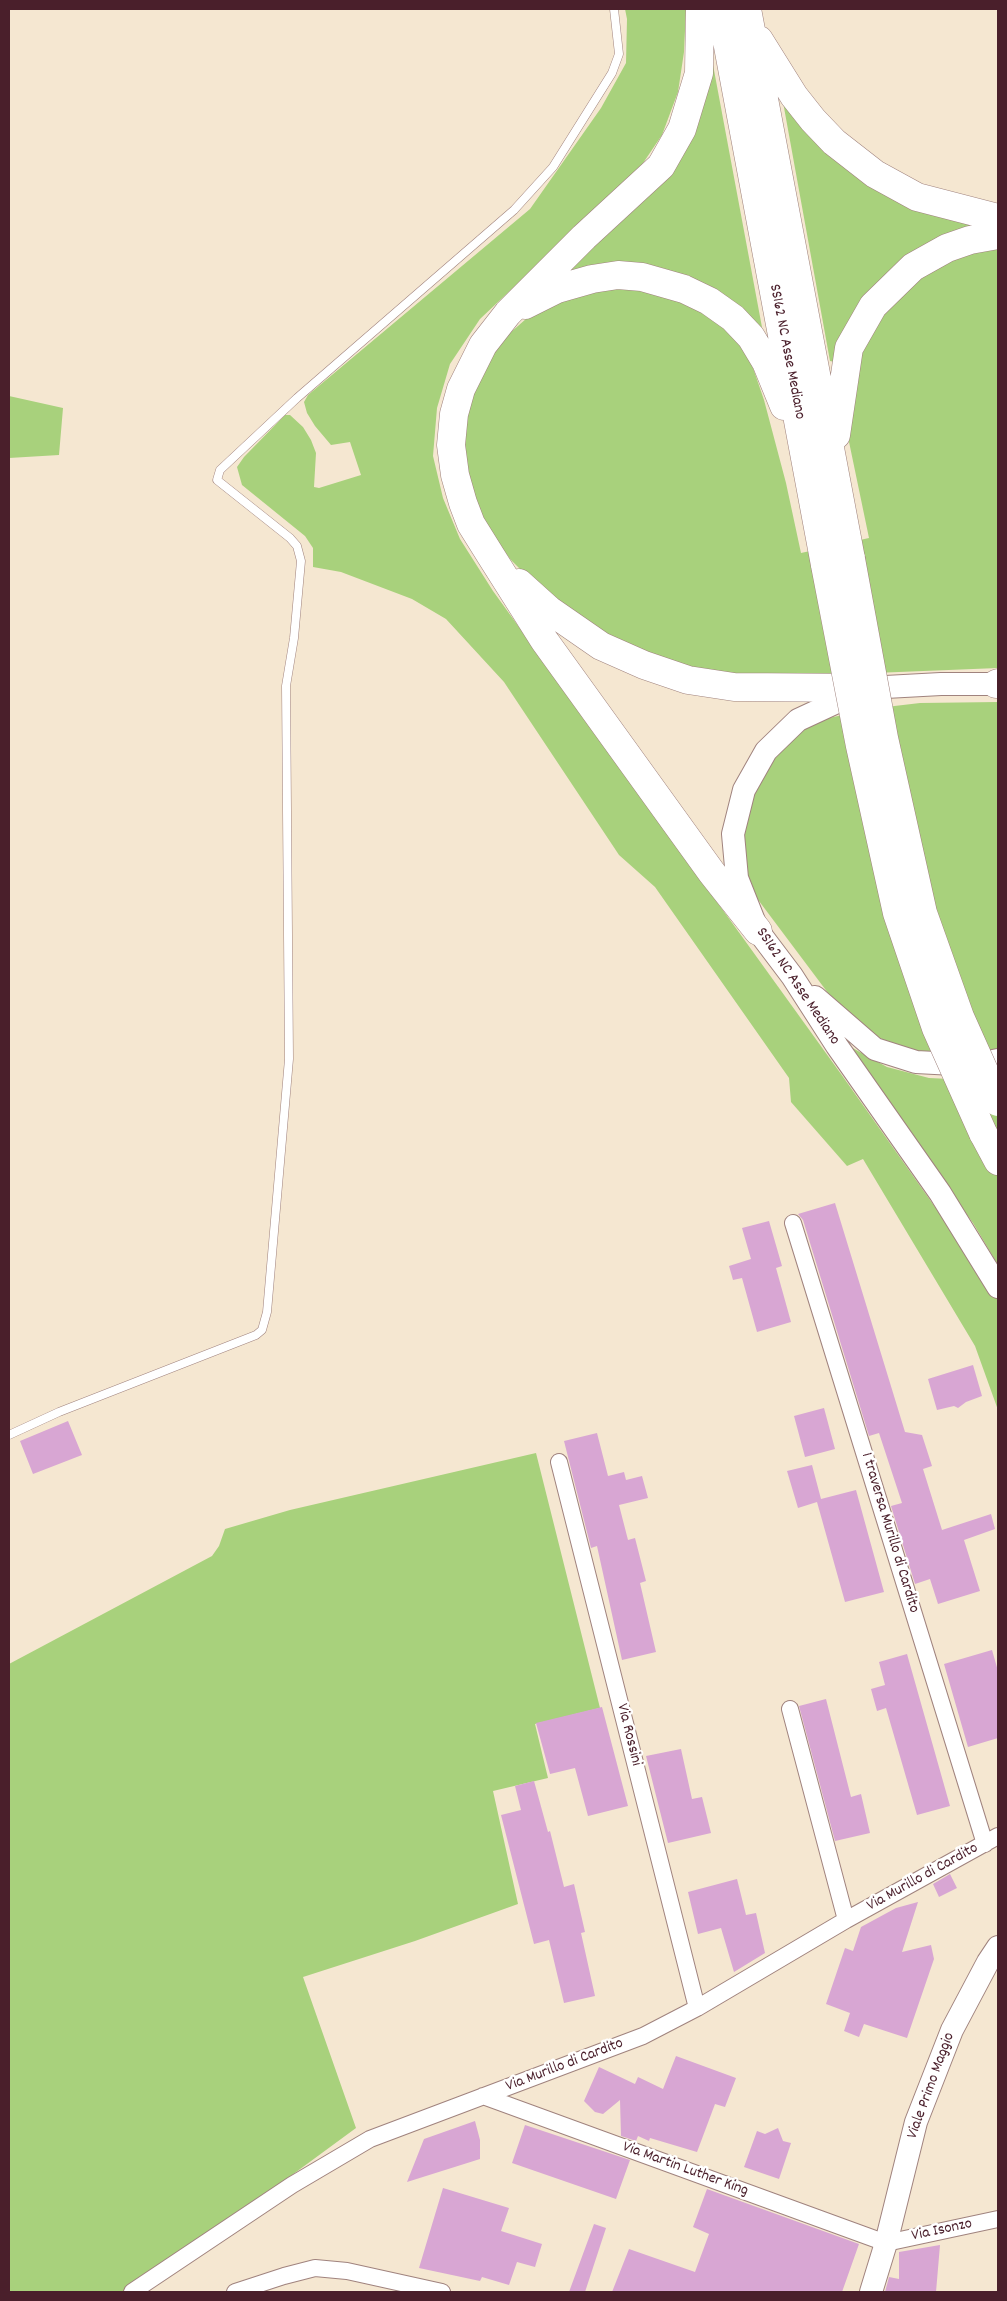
<!DOCTYPE html>
<html>
<head>
<meta charset="utf-8">
<style>
  body { margin:0 }
  #map { position:relative; width:1007px; height:2301px; overflow:hidden; background:#f5e7d1; font-family:Dekko,sans-serif }
  canvas { display:block }
  .frame { position:absolute; inset:0; border:10px solid #4a1f2b; pointer-events:none }
</style>
</head>
<body>
<div id="map">
<canvas width="1007" height="2301"></canvas>
<div class="frame"></div>
</div>
<script>
const ctx = document.querySelector('canvas').getContext('2d');
ctx.lineJoin = 'round';
function fill(path, color) { ctx.fillStyle = color; ctx.fill(path, 'evenodd'); }
const toPath = rows => new Path2D(rows.map(r => 'M' + r).join(''));
function strokePath(path, color, width, dash) { ctx.strokeStyle = color; ctx.lineWidth = width; ctx.lineCap = dash ? 'butt' : 'round'; ctx.setLineDash(dash || []); ctx.stroke(path); }
function drawText(font, color, halo, rows, align = 'center') {
  ctx.font = font + ' Dekko,sans-serif'; ctx.lineWidth = 5; ctx.setLineDash([]); ctx.textBaseline = 'middle'; ctx.strokeStyle = halo; ctx.fillStyle = color; for (const [text, x, y, turn = 0] of rows) {
    ctx.save(); ctx.translate(x, y); ctx.rotate((+turn || 0) * Math.PI / 180); ctx.textAlign = isNaN(turn) ? turn : align; if (halo) ctx.strokeText(text, 0, 0); ctx.fillText(text, 0, 0); ctx.restore();
  }
}
fill(toPath([
  [625,9,686,9,684,52,678,92,662,135,639,169,480,319,450,364,437,408,433,456,443,498,460,539,493,591,841,1074,993,1289,998,1298,998,1410,975,1346,863,1159,847,1166,791,1102,789,1078,655,887,619,855,504,682,446,619,412,599,341,572,313,567,313,548,305,536,242,485,237,467,244,457,285,415,290,415,303,427,311,440,316,453,314,487,319,488,361,475,350,442,331,445,315,426,307,413,304,402,308,395,530,209,601,108,626,63,627,19],
  [708,38,764,338,681,274,662,268,641,264,557,277,635,204],
  [783,102,803,121,985,224,962,232,835,362,830,361],
  [998,242,998,668,750,678,685,668,630,649,550,599,511,560,484,525,464,462,466,418,479,377,502,340,535,311,555,300,618,284,683,295,735,333,751,362,764,400,786,483,801,553,869,538,848,437,848,383,876,318,921,272],
  [9,396,63,408,59,455,9,458],
  [998,702,998,1050,919,1054,877,1037,843,1013,756,897,749,880,742,844,759,774,796,734,812,725,829,718,869,709,920,703],
  [849,1046,887,1067,929,1078,950,1079,998,1072,998,1265,973,1223,847,1048],
  [536,1453,600,1708,535,1724,548,1778,493,1791,518,1904,415,1941,303,1977,356,2128,277,2186,142,2292,9,2292,9,1664,212,1556,219,1546,225,1529,290,1510]
]), '#a8d17c');
fill(toPath([
  [835,1203,905,1432,922,1435,932,1466,923,1469,942,1530,991,1514,995,1529,964,1540,980,1591,938,1604,930,1579,915,1584,891,1506,902,1503,879,1433,869,1436,803,1220,798,1214],
  [769,1221,782,1266,776,1268,791,1322,757,1332,742,1278,733,1280,729,1266,751,1259,742,1228],
  [973,1365,982,1396,966,1402,958,1408,954,1406,937,1410,928,1379],
  [824,1408,835,1449,805,1457,794,1416],
  [68,1421,82,1455,33,1474,20,1441],
  [597,1433,608,1476,624,1472,626,1480,642,1476,648,1498,619,1505,628,1540,635,1538,646,1581,640,1583,656,1652,622,1660,597,1546,591,1548,564,1441],
  [812,1465,821,1499,856,1490,884,1592,845,1602,817,1502,798,1508,787,1471],
  [992,1650,998,1671,998,1738,968,1747,944,1664],
  [907,1654,950,1806,917,1815,886,1708,877,1711,871,1689,885,1685,879,1662],
  [826,1699,851,1797,861,1794,870,1833,835,1841,799,1706],
  [602,1707,628,1806,588,1816,575,1768,550,1774,536,1723],
  [681,1749,692,1799,702,1797,711,1833,668,1843,646,1756],
  [534,1781,548,1832,550,1831,564,1887,574,1884,585,1932,581,1933,595,1996,564,2003,549,1940,534,1944,501,1815,521,1810,515,1786],
  [950,1874,957,1888,939,1897,933,1884],
  [737,1879,746,1915,756,1913,765,1953,734,1972,721,1928,698,1934,688,1892],
  [918,1902,902,1952,931,1945,934,1959,907,2038,864,2024,859,2037,844,2031,850,2013,826,2004,845,1948,853,1951,861,1927,896,1908],
  [676,2056,736,2078,725,2107,715,2104,697,2152,650,2138,649,2141,638,2136,636,2141,621,2136,620,2100,603,2114,595,2112,584,2101,599,2067,635,2084,638,2077,663,2089],
  [475,2121,480,2140,480,2159,407,2182,424,2139],
  [525,2125,630,2160,616,2199,512,2163],
  [778,2128,783,2141,791,2143,779,2179,744,2167,757,2131,765,2134],
  [443,2188,509,2208,501,2231,542,2244,535,2267,517,2262,509,2285,482,2277,480,2281,419,2268],
  [707,2189,859,2244,842,2292,612,2292,629,2249,695,2272,709,2234,693,2227],
  [594,2224,606,2228,585,2292,569,2292],
  [940,2245,936,2292,885,2292,889,2277,899,2279,899,2252]
]), '#d8a6d3');
const lane = toPath([
  [9,1435,59,1412,256,1335,262,1330,267,1312,289,1059,286,686,294,638,301,561,297,546,290,538,217,480,220,470,297,398,514,210,553,167,612,73,619,54,614,9]
]);
const street = toPath([
  [793,1223,985,1844],
  [559,1462,697,2008],
  [790,1709,846,1920],
  [483,2096,886,2243,998,2219],
  [132,2292,292,2185,370,2139,643,2036,697,2008,846,1920,998,1836],
  [235,2292,284,2276,315,2268,347,2271,442,2292]
]);
const secondary = toPath([
  [998,684,941,684,867,688,798,720,766,751,744,790,733,834,737,878,758,931,792,976,837,1046,940,1193,998,1287],
  [815,997,875,1049,916,1062,973,1065,998,1060],
  [871,2292,886,2243,916,2122,952,2030,988,1962,998,1947]
]);
const highway = toPath([
  [700,9,699,73,682,129,661,166,584,237,508,313,483,345,461,389,454,414,451,445,455,475,463,503,471,524,491,556,544,640,712,873,758,931],
  [721,9,825,565],
  [747,9,851,559],
  [759,40,794,96,813,120,834,142,875,174,917,197,998,218],
  [525,305,557,289,592,279,618,275,642,277,684,289,709,301,733,318,751,337,766,362,784,406],
  [836,435,849,348,873,306,913,267,947,248,970,240,998,235],
  [519,583,549,610,601,646,644,665,688,680,734,687,867,688],
  [996,684,998,683],
  [983,1133,998,1161]
]);
strokePath(lane, '#a0837e', 9);
strokePath(street, '#a0837e', 18);
strokePath(secondary, '#a0837e', 24);
strokePath(highway, '#a0837e', 29);
strokePath(lane, '#fff', 8);
strokePath(street, '#fff', 16);
strokePath(secondary, '#fff', 22);
strokePath(highway, '#fff', 28);
const highwayBridge = toPath([
  [851,559,884,738,923,913,960,1017,998,1102],
  [825,565,860,746,897,913,936,1028,983,1133]
]);
strokePath(highwayBridge, '#a0837e', 29, []);
strokePath(highwayBridge, '#fff', 28);
drawText('16px', '#4a1f2b', '#fff', [
  ["SS162 NC Asse Mediano",786,352,79],
  ["SS162 NC Asse Mediano",797,987,56],
  ["1 traversa Murillo di Cardito",889,1533,73],
  ["Via Rossini",628,1735,76],
  ["Via Murillo di Cardito",923,1878,-29],
  ["Via Murillo di Cardito",565,2066,-21],
  ["Viale Primo Maggio",932,2086,-70],
  ["Via Martin Luther King",685,2170,20],
  ["Via Isonzo",942,2231,-12]
]);
</script>
</body>
</html>
